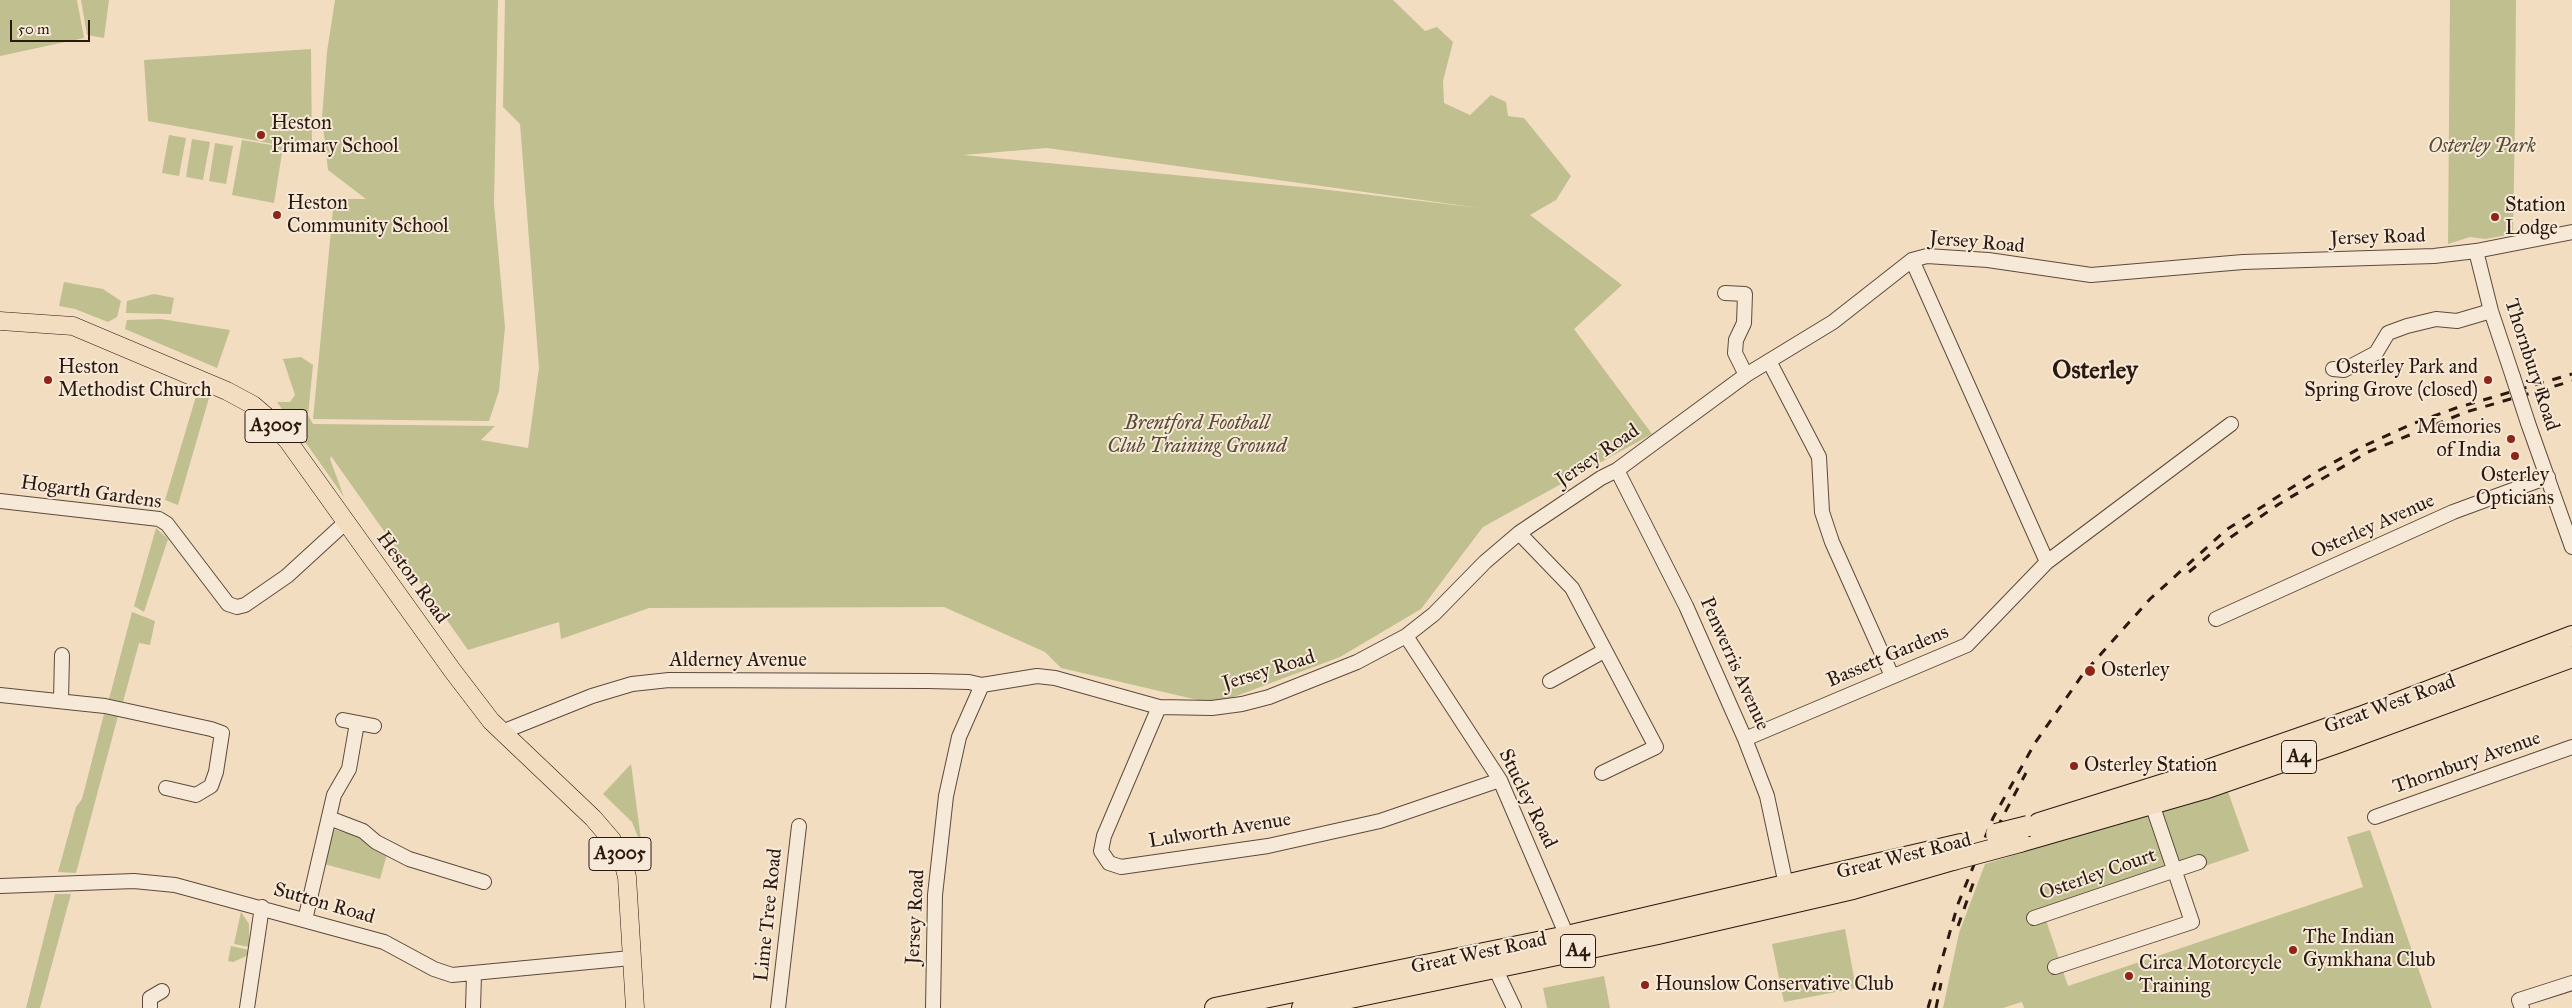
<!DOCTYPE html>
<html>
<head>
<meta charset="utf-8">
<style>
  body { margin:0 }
  #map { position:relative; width:2572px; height:1008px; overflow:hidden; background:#f2ddc1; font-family:"IM FELL Great Primer",serif }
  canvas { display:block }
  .scale { position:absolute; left:10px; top:20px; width:80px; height:22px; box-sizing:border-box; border:2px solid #2b1910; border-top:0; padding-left:6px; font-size:15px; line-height:18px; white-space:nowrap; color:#2b1910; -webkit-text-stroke:4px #f7e9d7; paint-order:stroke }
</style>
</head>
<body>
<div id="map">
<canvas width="2572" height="1008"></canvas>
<div class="scale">50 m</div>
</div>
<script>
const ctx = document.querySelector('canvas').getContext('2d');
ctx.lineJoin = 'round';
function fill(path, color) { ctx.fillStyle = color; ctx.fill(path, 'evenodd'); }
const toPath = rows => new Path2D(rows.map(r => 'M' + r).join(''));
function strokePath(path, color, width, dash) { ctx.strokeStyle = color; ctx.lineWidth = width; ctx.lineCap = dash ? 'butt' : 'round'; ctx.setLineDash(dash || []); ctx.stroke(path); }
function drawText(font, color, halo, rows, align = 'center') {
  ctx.font = font + ' "IM FELL Great Primer",serif'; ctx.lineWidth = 4; ctx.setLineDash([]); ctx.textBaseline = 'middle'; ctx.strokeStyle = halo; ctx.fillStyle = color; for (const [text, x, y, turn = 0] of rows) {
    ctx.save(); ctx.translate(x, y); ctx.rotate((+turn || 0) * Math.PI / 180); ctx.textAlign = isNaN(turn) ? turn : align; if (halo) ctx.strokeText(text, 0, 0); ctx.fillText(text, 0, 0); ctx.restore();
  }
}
fill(toPath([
  [0,0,77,0,84,38,0,56],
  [81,0,109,0,104,38,87,35],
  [335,0,498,0,494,204,505,327,499,391,489,421,313,419,334,199,366,199,328,170,322,118,327,52],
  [505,0,1393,0,1425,31,1437,27,1453,42,1443,81,1444,103,1470,115,1491,95,1506,102,1508,116,1524,118,1571,176,1556,200,1530,215,1622,285,1574,329,1652,434,1483,527,1421,609,1340,657,1215,704,1061,668,1045,652,944,607,649,608,561,639,559,622,468,650,331,456,330,459,344,497,277,402,290,402,295,395,283,359,301,357,313,365,308,415,313,424,495,426,481,440,528,448,539,368,520,124,503,107],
  [1047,148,1480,208,1312,188,963,155],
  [2450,0,2516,0,2515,117,2513,234,2485,239,2470,237,2448,244],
  [311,49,312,151,148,121,144,60],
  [169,135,186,138,179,176,162,173],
  [192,139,210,142,203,180,186,177],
  [242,140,283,147,274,203,232,195],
  [215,143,233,146,226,184,209,181],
  [64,282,103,289,121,301,117,317,108,322,75,309,59,306],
  [154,294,174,298,171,314,126,313,127,301],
  [161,319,230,330,217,368,125,329,127,320],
  [197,393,209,398,178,505,165,500],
  [156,528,168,539,144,612,134,606],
  [132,612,155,621,150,645,139,643,123,702,109,699],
  [104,714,118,716,76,873,58,872,76,807,82,799],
  [631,764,642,847,632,822,603,794],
  [2227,789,2249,851,2046,920,2068,986,2363,887,2347,837,2370,830,2432,1008,2024,1008,2022,1002,2003,1008,1943,1008,1959,933,1985,864],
  [332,829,358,836,387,854,380,879,324,864],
  [55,894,71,894,40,1008,26,1008],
  [241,912,249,924,249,947,234,944],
  [1845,929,1856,988,1784,1002,1772,944],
  [231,946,249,950,249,955,233,962,228,961],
  [1604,976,1610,1008,1547,1008,1543,988]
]), '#c0bf8f');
const minor = toPath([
  [2476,251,2491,311,2513,377],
  [1912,260,2047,562],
  [1725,293,1745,294,1744,323,1736,340,1735,353,1746,375],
  [1769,361,1819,457,1822,512,1832,542,1892,676],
  [2333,369,2344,370,2376,353,2388,333,2407,326,2436,319,2457,321,2491,311],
  [2528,423,2572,547],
  [1617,470,1686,606,1745,739,1767,796,1786,885],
  [0,501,159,519,167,524,228,604,237,607,245,605,287,576,346,522],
  [1519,533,1572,588,1656,747,1602,773],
  [2216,619,2453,512,2548,477],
  [1406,636,1500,780,1567,936],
  [1550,681,1604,651],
  [0,695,105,706,211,729,222,733,216,772,211,786,196,795,166,788],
  [61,700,62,655],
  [1159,707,1104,836,1101,851,1109,863,1121,867,1268,846,1380,821,1500,780],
  [343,720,374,726],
  [502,732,592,696,632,684,669,680,928,681,969,682,982,685],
  [1745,739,1967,645,2047,562,2231,424],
  [2375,817,2572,747],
  [329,818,363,831,376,842,409,859,484,882],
  [0,886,134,881,175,885,384,942,434,969,452,975,631,958],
  [2034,918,2199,862],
  [305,920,334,795,349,769,357,723],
  [2055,967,2192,922,2152,804],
  [1495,968,1514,1008],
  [150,1008,150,998,162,991],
  [247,1008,262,907],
  [473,1008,474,975],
  [778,1008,799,826],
  [933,1008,935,895,946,796,959,737,982,685,1037,676,1055,678,1159,707,1212,708,1242,704,1269,697,1357,662,1406,636,1434,614,1485,562,1519,533,1601,478,1617,470,1746,375,1833,322,1912,260,1927,256,1988,260,2091,275,2243,262,2434,256,2476,251,2572,232],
  [2522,1008,2519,1000,2572,983]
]);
const major = toPath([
  [0,321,73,326,227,391,253,405,267,417,288,441,452,670,491,721,593,818,612,840,622,858,627,877,635,1008]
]);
const highway = toPath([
  [2039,823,2199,773,2360,717,2572,636],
  [2020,842,2204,789,2337,743,2572,657],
  [1215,1008,1567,936,1961,844],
  [1302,1008,1658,934,1853,889,1953,860]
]);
strokePath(minor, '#5d4a3c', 16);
strokePath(major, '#2b1910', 19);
strokePath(highway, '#2b1910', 22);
strokePath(minor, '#f7e9d7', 14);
strokePath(major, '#f2ddc1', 18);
strokePath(highway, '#f2ddc1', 20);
strokePath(toPath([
  [2189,572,2231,537,2279,504,2368,452,2466,412,2572,381],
  [1983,861,2002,818,2026,773],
  [1958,926,1974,881],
  [1928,1008,1958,904,1993,818,2035,743,2083,674,2150,599,2226,530,2316,472,2364,446,2412,424,2456,408,2572,374],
  [1936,1008,1941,983]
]), '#2b1910', 3, [9, 9]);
const minorBridge = toPath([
  [2513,377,2528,423]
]);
const highwayBridge = toPath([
  [1996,834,2028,826],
  [1953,860,2020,842]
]);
strokePath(minorBridge, '#5d4a3c', 16, []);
strokePath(highwayBridge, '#2b1910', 22, []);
strokePath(minorBridge, '#f7e9d7', 14);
strokePath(highwayBridge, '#f2ddc1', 20);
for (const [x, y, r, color] of [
  [261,135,5,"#8f2418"],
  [277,215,5,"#8f2418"],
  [2495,217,5,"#8f2418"],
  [48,380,5,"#8f2418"],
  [2488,380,5,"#8f2418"],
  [2511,439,5,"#8f2418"],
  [2515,456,5,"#8f2418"],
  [2090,671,6,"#8f2418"],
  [2074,766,5,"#8f2418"],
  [2293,950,5,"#8f2418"],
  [2129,976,5,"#8f2418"],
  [1645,985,5,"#8f2418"]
]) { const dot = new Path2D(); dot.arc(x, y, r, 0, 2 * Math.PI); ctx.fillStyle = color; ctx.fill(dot); strokePath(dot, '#f7e9d7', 2); }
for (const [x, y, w] of [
  [276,426,62],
  [2299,757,35],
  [620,854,62],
  [1578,951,35]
]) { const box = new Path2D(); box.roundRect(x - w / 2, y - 16.5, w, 33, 4); ctx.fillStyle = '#f7e9d7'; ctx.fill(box); strokePath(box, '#2b1910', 1); }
drawText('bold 19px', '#2b1910', null, [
  ["A3005",276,426],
  ["A4",2299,757],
  ["A3005",620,854],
  ["A4",1578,951]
]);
drawText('20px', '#2b1910', '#f7e9d7', [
  ["Heston",271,124],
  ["Primary School",271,147],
  ["Heston",287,204],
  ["Community School",287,227],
  ["Station",2505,206],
  ["Lodge",2505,229],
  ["Heston",58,368],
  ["Methodist Church",58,391],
  ["Osterley Park and",2478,368,"right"],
  ["Spring Grove (closed)",2478,391,"right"],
  ["Memories",2501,428,"right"],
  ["of India",2501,451,"right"],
  ["Osterley",2515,476,"center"],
  ["Opticians",2515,499,"center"],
  ["Osterley",2101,671],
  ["Osterley Station",2084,766],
  ["The Indian",2303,938],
  ["Gymkhana Club",2303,961],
  ["Circa Motorcycle",2139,964],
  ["Training",2139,987],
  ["Hounslow Conservative Club",1655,985]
], 'left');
drawText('italic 20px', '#584b36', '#f7e9d7', [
  ["Osterley Park",2482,147],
  ["Brentford Football",1197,424],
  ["Club Training Ground",1197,447]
]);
drawText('20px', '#2b1910', '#f7e9d7', [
  ["Jersey Road",2378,238,-2],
  ["Jersey Road",1977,243,5],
  ["Thornbury Road",2531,365,72],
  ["Jersey Road",1598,456,-34],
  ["Hogarth Gardens",91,493,8],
  ["Osterley Avenue",2373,527,-24],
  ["Heston Road",412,578,54],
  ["Bassett Gardens",1888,657,-23],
  ["Alderney Avenue",738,661],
  ["Penwerris Avenue",1734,664,66],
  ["Jersey Road",1269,671,-17],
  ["Great West Road",2390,705,-20],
  ["Thornbury Avenue",2467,763,-19],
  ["Stucley Road",1527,799,64],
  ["Lulworth Avenue",1220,831,-9],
  ["Great West Road",1904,857,-14],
  ["Osterley Court",2098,875,-19],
  ["Sutton Road",324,904,16],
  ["Lime Tree Road",769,915,-84],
  ["Jersey Road",916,917,-87],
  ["Great West Road",1479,954,-12]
]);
drawText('bold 25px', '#2b1910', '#f7e9d7', [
  ["Osterley",2095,372]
]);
</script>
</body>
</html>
